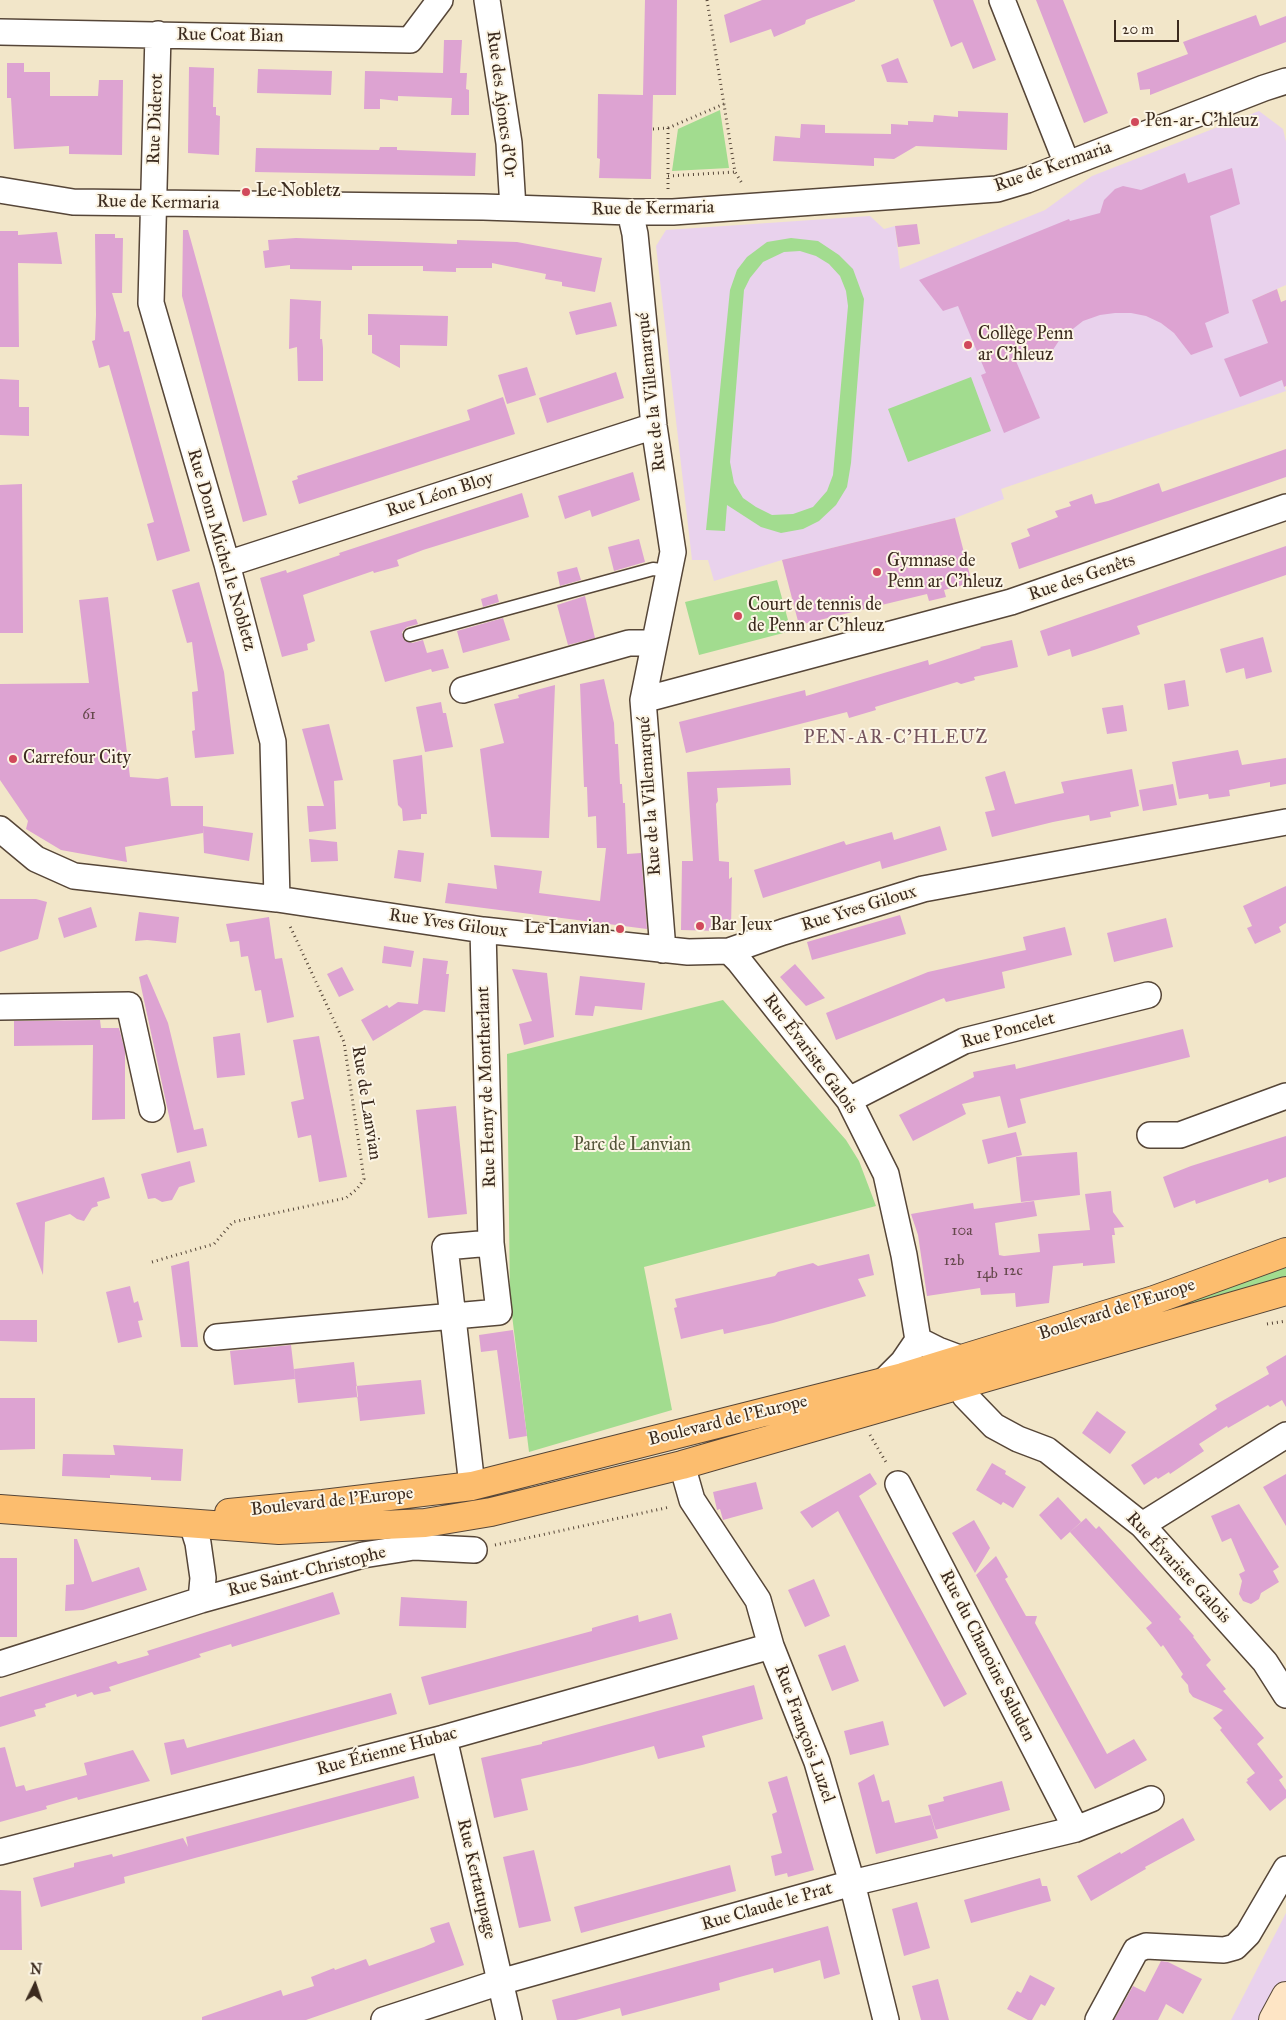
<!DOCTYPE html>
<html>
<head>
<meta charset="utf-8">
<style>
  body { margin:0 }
  #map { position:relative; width:1286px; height:2020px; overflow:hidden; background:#f2e6c9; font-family:"IM FELL Great Primer",serif }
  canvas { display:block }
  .north { position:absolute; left:10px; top:1960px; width:50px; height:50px; -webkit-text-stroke:4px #fcf5e5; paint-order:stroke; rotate:4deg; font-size:14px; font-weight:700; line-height:20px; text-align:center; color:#3b2a1e }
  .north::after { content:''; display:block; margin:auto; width:18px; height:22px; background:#3b2a1e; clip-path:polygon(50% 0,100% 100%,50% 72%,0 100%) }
  .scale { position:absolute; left:1114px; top:20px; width:65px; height:22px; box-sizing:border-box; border:2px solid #3b2a1e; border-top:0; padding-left:6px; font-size:15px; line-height:18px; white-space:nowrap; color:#3b2a1e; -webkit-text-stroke:4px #fcf5e5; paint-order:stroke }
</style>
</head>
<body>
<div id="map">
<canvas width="1286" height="2020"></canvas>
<div class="north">N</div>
<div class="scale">20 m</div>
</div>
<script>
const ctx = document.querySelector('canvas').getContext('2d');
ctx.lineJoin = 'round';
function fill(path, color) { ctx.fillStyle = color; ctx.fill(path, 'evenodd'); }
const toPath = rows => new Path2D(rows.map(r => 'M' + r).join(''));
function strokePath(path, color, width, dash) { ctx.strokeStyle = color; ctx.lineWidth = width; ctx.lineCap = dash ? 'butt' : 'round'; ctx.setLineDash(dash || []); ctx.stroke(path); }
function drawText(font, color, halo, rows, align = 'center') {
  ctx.font = font + ' "IM FELL Great Primer",serif'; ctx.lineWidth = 4; ctx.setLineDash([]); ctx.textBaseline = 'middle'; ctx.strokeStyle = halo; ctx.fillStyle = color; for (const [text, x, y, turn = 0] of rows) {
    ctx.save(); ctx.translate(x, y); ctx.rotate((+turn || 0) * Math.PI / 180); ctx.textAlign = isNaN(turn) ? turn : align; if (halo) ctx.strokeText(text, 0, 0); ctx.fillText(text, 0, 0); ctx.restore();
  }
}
fill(toPath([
  [1259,111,1283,129,1286,142,1286,285,1252,300,1286,391,1001,489,1004,499,955,518,782,560,714,581,708,560,692,560,656,246,666,230,870,216,884,229,895,226,900,269,1045,210,1092,176],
  [1286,1913,1286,2020,1231,2020]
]), '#e9d2ed');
fill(toPath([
  [720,110,729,168,672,171,678,129],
  [791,238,818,241,839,255,853,269,864,299,851,463,847,487,836,505,819,521,803,529,781,533,761,527,727,505,725,531,706,530,730,290,737,270,747,257,767,242],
  [800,251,816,256,829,264,840,276,846,291,848,306,833,475,827,491,813,507,793,514,772,515,756,507,743,498,734,483,730,462,744,290,750,278,763,262,784,252],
  [971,377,991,431,908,462,888,409],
  [777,580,791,631,699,655,685,602],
  [723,1000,846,1140,859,1161,876,1206,644,1267,672,1410,529,1452,510,1299,507,1054],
  [1286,1267,1286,1279,1190,1309,1188,1301]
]), '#a2dc8f');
fill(toPath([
  [645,0,677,0,676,95,653,95,651,179,599,178,600,159,597,158,598,94,643,95],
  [762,0,855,0,855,1,806,20,805,24,774,37,771,29,730,43,724,15],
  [933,0,973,0,996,60,973,69,962,42,951,47],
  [1036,0,1063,0,1108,113,1084,123],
  [1256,15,1260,26,1286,16,1286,42,1150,95,1150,89,1140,90,1137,73,1188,54,1183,42],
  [444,40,462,40,460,73,467,73,466,89,469,90,469,115,451,115,452,98,398,96,398,101,380,99,380,109,364,109,365,71,443,73],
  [898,58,901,66,908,83,887,82,881,65],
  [7,63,24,63,24,72,50,72,50,96,98,96,99,80,123,80,122,155,69,154,69,146,14,149,11,98,7,98],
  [189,67,214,68,213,107,216,107,216,115,220,116,219,155,188,153],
  [258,69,332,71,331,95,257,93],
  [958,111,1008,113,1007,150,916,146,894,159,874,158,874,166,773,161,775,136,800,138,801,124,825,125,825,133,891,134,891,124,908,125,908,121,933,122,934,115,958,117],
  [380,147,397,147,397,150,476,153,475,176,255,172,256,148,379,150],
  [1232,168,1240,204,1210,216,1229,313,1205,323,1213,347,1191,355,1174,333,1161,323,1146,316,1131,313,1115,313,1100,315,1083,321,1060,339,1049,356,1013,354,1040,418,1004,433,981,375,986,373,958,306,943,311,919,280,1069,219,1070,221,1100,213,1104,200,1115,189,1123,186,1141,190,1185,173,1188,183],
  [917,224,920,244,898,247,895,226],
  [183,230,188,230,267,515,243,522,182,296],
  [0,231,18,231,18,235,57,232,62,264,18,263,19,347,0,347],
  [95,234,115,234,115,238,123,238,122,293,112,293,124,332,129,331,190,551,157,561,147,524,154,522,109,365,99,368,92,341,95,340,96,315],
  [296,238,457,244,457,240,517,242,602,258,595,292,562,286,562,282,545,279,546,274,492,263,492,268,456,268,456,272,423,271,423,266,352,266,352,270,290,269,290,265,265,268,263,251,269,250,268,240],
  [1277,289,1281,302,1286,300,1286,386,1284,387,1282,380,1240,397,1224,359,1268,343,1252,300],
  [290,299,321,301,320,339,322,339,323,348,323,381,298,381,297,347,289,349],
  [611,302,617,326,576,335,569,312],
  [368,314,448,316,447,346,400,345,400,368,372,353,372,335,368,335],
  [527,367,536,395,507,404,498,375],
  [616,372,624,398,547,423,539,398],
  [0,379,19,380,19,407,29,407,29,436,0,435],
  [503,397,515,434,299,504,292,481,298,479,297,476,470,420,467,410],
  [1286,449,1286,477,1019,569,1011,543,1030,536,1027,529,1058,517,1055,511,1071,506,1069,502,1092,494,1095,504,1108,501,1159,483,1162,492],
  [633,472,640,500,592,517,590,510,565,519,558,496],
  [22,484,23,633,0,633,0,485],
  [522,493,529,517,423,550,397,560,399,566,374,573,373,571,303,595,315,641,307,644,308,650,282,657,260,578,286,570,287,573,340,555,339,553],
  [955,518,972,583,944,590,946,597,929,601,927,594,799,625,782,560],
  [639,539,645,562,614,571,608,547],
  [1286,546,1286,575,1137,626,1140,634,1094,650,1072,657,1070,649,1048,656,1040,631],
  [577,567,581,580,560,586,557,572],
  [199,582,224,672,234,754,195,758,192,731,195,730,192,692,198,691,192,642,187,643,172,590],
  [497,594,499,602,483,607,481,599],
  [585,596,595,638,568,645,557,605],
  [108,597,130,777,158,779,168,777,171,806,203,806,203,833,125,847,127,862,61,850,26,829,28,821,0,780,0,684,89,683,79,600],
  [503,618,510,640,463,653,457,631],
  [416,619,418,624,407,627,402,632,404,640,412,643,423,640,427,653,443,649,449,668,432,672,431,669,385,682,370,631],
  [1263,637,1272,672,1246,679,1244,668,1226,673,1220,649],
  [1012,640,1018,667,974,677,975,680,961,684,957,682,875,707,876,710,849,718,847,712,686,753,679,722,805,690,806,696,928,660,929,665,981,648,980,647],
  [604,679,614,723,615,744,618,744,620,784,622,784,623,803,625,803,627,854,641,853,647,929,445,903,448,883,497,889,494,865,542,871,539,893,600,901,606,848,597,848,596,816,588,817,587,787,584,787,580,684],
  [1185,680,1189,706,1168,710,1164,684],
  [555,685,549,838,491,837,480,749,504,743,494,704,519,698,518,695],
  [441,702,443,713,446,713,453,747,425,752,416,707],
  [1123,705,1127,731,1107,734,1102,708],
  [329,724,343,780,334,781,336,829,309,832,307,806,324,806,302,729],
  [1238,750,1242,765,1286,758,1286,784,1270,787,1270,782,1229,790,1230,796,1209,799,1208,794,1179,799,1172,762],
  [422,755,427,814,421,814,421,819,403,821,402,809,398,805,393,760],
  [790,768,791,785,717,788,718,801,716,804,719,861,729,862,729,879,732,877,731,928,721,928,721,931,681,930,682,861,693,861,687,772],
  [1132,769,1139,806,1110,812,1111,817,1090,821,1089,815,1053,822,992,837,985,812,995,810,985,777,1005,771,1015,804,1064,793,1061,782],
  [1173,784,1177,805,1143,811,1139,790],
  [203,826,253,833,249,861,204,853],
  [940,826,947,850,882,869,880,861,763,898,754,870,844,841,846,845,892,832,894,840],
  [309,839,337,842,338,861,311,862],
  [398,850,424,853,421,882,394,878],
  [1286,886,1286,923,1279,927,1281,932,1255,944,1247,928,1252,926,1243,906],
  [0,899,36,899,47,902,38,939,0,952],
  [91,907,97,927,64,938,58,918],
  [139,912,179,917,176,943,147,940,135,941],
  [900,915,906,934,812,960,807,942],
  [269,917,275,959,282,958,294,1017,267,1023,261,990,255,991,248,956,241,957,239,941,230,942,226,924],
  [1166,918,1173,947,1114,962,1107,933],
  [1065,927,1072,955,1002,972,1005,988,946,1002,944,998,836,1040,826,1013,928,972,1026,950,1023,937],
  [384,946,414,951,411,967,382,963],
  [423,958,448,961,446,974,449,974,445,1012,424,1010,373,1041,361,1020,387,1005,389,1008,398,1002,418,1004],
  [795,964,825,998,806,1006,793,992,780,977],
  [342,967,354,990,339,997,327,974],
  [512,969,547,973,554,1037,524,1045,519,1024,532,1021],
  [147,974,168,1023,194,1130,203,1128,207,1146,177,1153,139,977],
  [580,976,645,983,642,1010,595,1006,593,1016,575,1015],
  [100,1020,101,1028,119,1028,125,1051,125,1119,92,1120,93,1045,14,1046,14,1021],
  [1183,1029,1190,1057,1020,1099,1026,1123,1008,1128,1000,1096,962,1104,966,1114,913,1141,899,1115,974,1077,973,1072,1015,1064,1016,1069],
  [240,1033,245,1075,217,1078,213,1037],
  [319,1036,347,1177,319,1182,311,1135,298,1138,291,1102,304,1099,293,1040],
  [456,1106,467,1214,428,1218,416,1110],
  [1016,1132,1022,1155,988,1164,982,1140],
  [1286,1136,1286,1177,1269,1183,1268,1179,1196,1204,1195,1200,1174,1208,1163,1177,1191,1166],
  [1077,1152,1080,1195,1021,1202,1016,1157],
  [190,1161,195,1182,179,1187,172,1200,162,1202,155,1198,148,1199,141,1174],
  [104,1177,110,1198,97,1202,98,1206,92,1208,84,1221,77,1219,70,1214,45,1222,43,1275,16,1203],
  [1111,1191,1113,1212,1124,1227,1114,1228,1115,1235,1112,1235,1115,1263,1083,1266,1083,1263,1053,1266,1049,1303,1016,1307,1015,1293,981,1295,980,1288,927,1296,918,1235,911,1214,973,1203,974,1209,1034,1201,1037,1216,995,1223,999,1255,1004,1256,1040,1252,1038,1234,1090,1230,1085,1194],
  [869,1254,874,1275,858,1279,866,1296,773,1323,724,1334,723,1329,681,1339,674,1308,677,1307,675,1299,775,1276,778,1272,813,1263,818,1266],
  [189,1261,198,1347,181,1347,171,1266],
  [130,1286,134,1303,138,1301,143,1320,138,1321,142,1337,118,1343,106,1292],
  [0,1320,37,1320,37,1342,0,1341],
  [513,1330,527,1436,509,1439,497,1350,481,1352,479,1335],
  [291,1345,295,1379,234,1385,230,1351],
  [1286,1355,1286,1407,1282,1400,1270,1407,1268,1405,1228,1428,1227,1426,1199,1444,1204,1451,1170,1474,1169,1472,1158,1479,1156,1477,1144,1485,1131,1465,1217,1409,1215,1405,1269,1374,1266,1367],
  [354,1362,358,1397,298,1403,294,1369],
  [421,1380,425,1414,360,1421,356,1386],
  [0,1398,35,1398,35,1449,0,1450],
  [1097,1411,1126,1432,1110,1454,1082,1433],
  [113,1445,183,1449,181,1481,151,1480,151,1477,110,1475,110,1478,62,1476,63,1454,115,1455],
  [992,1463,1006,1471,1005,1474,1026,1487,1013,1508,1003,1502,1001,1505,976,1490],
  [870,1473,877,1484,859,1496,967,1694,944,1707,838,1511,812,1528,800,1512],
  [1286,1474,1286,1526,1263,1487],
  [756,1482,763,1509,723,1520,720,1509,717,1510,713,1492],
  [1058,1497,1081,1522,1061,1540,1039,1515],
  [1239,1504,1279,1567,1273,1571,1279,1582,1261,1593,1259,1599,1251,1604,1243,1601,1239,1594,1242,1581,1239,1574,1245,1571,1231,1538,1222,1542,1211,1516],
  [1086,1518,1096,1529,1099,1526,1181,1617,1179,1619,1194,1636,1193,1637,1211,1660,1206,1665,1226,1689,1223,1691,1264,1738,1257,1744,1283,1777,1279,1780,1286,1790,1286,1798,1270,1811,1246,1782,1248,1781,1247,1779,1255,1773,1220,1730,1222,1728,1213,1718,1223,1710,1193,1697,1189,1692,1188,1685,1181,1677,1183,1674,1163,1645,1161,1647,1146,1628,1152,1623,1070,1532],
  [974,1520,990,1548,975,1573,952,1533],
  [74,1539,77,1539,92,1582,139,1567,147,1590,83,1610,65,1611,66,1585,74,1584],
  [996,1556,1008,1577,1005,1579,1026,1616,1037,1616,1035,1623,1107,1754,1134,1739,1147,1760,1095,1789,976,1575],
  [0,1558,17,1558,17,1637,0,1637],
  [814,1579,830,1616,805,1627,788,1590],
  [333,1592,340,1614,232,1647,231,1644,199,1654,201,1657,109,1687,111,1691,94,1695,92,1692,77,1697,76,1694,45,1704,46,1707,34,1710,36,1716,0,1727,0,1697,116,1661,118,1664,149,1655,147,1651],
  [401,1597,467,1601,466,1628,399,1626],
  [671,1613,678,1639,429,1705,421,1677,592,1631,592,1628,638,1615,639,1622],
  [845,1645,859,1681,832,1691,818,1655],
  [754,1685,763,1719,702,1736,705,1747,658,1759,654,1746,582,1765,521,1779,528,1810,494,1818,481,1758,542,1744,542,1742],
  [391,1693,397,1714,171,1775,164,1743,184,1739,187,1748],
  [883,1721,889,1745,850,1755,844,1731],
  [5,1747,16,1787,24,1785,26,1791,87,1775,84,1763,133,1750,150,1781,78,1800,77,1797,46,1806,47,1809,0,1822,0,1748],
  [874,1774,882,1802,889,1800,895,1823,931,1815,938,1838,876,1854,858,1783],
  [414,1776,419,1798,124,1877,125,1883,41,1907,33,1878,74,1867,74,1863,112,1854,113,1857,183,1838,188,1847,186,1837],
  [787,1776,814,1870,788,1877,787,1873,775,1876,771,1856,782,1853,772,1814,777,1812,768,1782],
  [1002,1781,1010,1810,935,1830,928,1805,944,1801,943,1797],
  [1183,1818,1195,1840,1145,1867,1146,1869,1144,1870,1091,1901,1077,1876,1120,1852,1121,1854],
  [534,1850,551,1921,519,1928,503,1857],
  [730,1865,736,1891,581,1933,574,1907],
  [1040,1878,1042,1886,1047,1886,1051,1901,971,1923,964,1900],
  [0,1890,21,1891,22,1950,0,1950],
  [917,1902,930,1948,904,1956,892,1909],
  [449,1922,464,1965,306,2020,202,2020,202,2017,281,1990,283,1996,314,1986,311,1977,334,1968,335,1970,366,1959,369,1966,424,1947,435,1942,430,1928],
  [828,1926,840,1974,824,1979,820,1960,774,1973,773,1968,736,1978,719,1983,720,1990,622,2016,620,2008,576,2020,557,2020,552,2000],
  [1161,1961,1168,1962,1202,1979,1183,2014,1166,2004,1158,2020,1114,2020,1133,1986,1145,1992],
  [1030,1975,1055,1988,1045,2006,1041,2004,1032,2020,1028,2020,1007,2009,1017,1991,1021,1993],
  [938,1979,949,2020,921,2020,912,1986]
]), '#dda3d2');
const service = toPath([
  [410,635,653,569,669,571]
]);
const minor = toPath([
  [487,0,509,143,513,208],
  [1002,0,1067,164],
  [0,32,410,40,440,0],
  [158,34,151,303,227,564,273,742,277,899],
  [0,190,73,202,483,207,630,212,673,212,997,189,1027,180,1264,88,1286,81],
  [630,212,635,234,654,426,673,552,643,700,663,950],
  [227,564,654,426],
  [463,690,629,643,654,643],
  [643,700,1011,602,1286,507],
  [0,829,36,859,74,876,277,899,483,930,688,952,729,951,783,932,923,889,1286,822],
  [729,951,739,961,849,1100,886,1174,904,1255,918,1340,903,1362,883,1382],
  [0,1007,129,1005,152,1109],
  [849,1100,964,1041,1148,995],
  [1150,1135,1180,1135,1286,1096],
  [217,1337,499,1312,491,1243,483,930],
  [918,1340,938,1350,962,1359],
  [961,1385,965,1396,994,1426,1018,1439,1047,1450,1142,1525,1265,1662,1286,1695],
  [682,1465,692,1500,758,1600,771,1646,817,1762,852,1883,886,2020],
  [898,1484,1076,1829],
  [472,1486,445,1247,491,1243],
  [192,1524,198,1543,203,1578,201,1600],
  [1142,1525,1286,1435],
  [0,1664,201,1600,363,1555,414,1547,474,1550],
  [444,1738,509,2020],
  [0,1852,444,1738,771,1646],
  [384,2020,500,1982,852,1883,1076,1829,1151,1799],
  [1098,2020,1136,1950,1146,1946,1224,1950,1235,1947,1248,1934,1286,1869]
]);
const secondary = toPath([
  [1273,2020,1286,1996]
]);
const primary = toPath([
  [0,1509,279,1530,425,1523,491,1512,682,1465,1286,1291],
  [229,1513,323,1504,472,1486,903,1377,1154,1300,1286,1252]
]);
strokePath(service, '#564638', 15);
strokePath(minor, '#564638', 28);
strokePath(secondary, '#564638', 30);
strokePath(primary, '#564638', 30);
strokePath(toPath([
  [707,0,735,172,743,185],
  [668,128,724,104],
  [653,129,668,128,668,190],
  [668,176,735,172],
  [152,1262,214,1244,233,1222,346,1198,357,1189,364,1179,344,1042,289,924],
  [1267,1324,1286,1321],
  [870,1435,887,1464],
  [495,1545,670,1507]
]), '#564638', 3, [1, 4]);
strokePath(service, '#fff', 12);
strokePath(minor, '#fff', 25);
strokePath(secondary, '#fee5c5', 28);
strokePath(primary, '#fcbd6e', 28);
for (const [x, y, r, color] of [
  [1135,122,5,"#d1495b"],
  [246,192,5,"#d1495b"],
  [968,345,5,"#d1495b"],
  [877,572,5,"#d1495b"],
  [738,616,5,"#d1495b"],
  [13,759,5,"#d1495b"],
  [700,926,5,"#d1495b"],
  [620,929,5,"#d1495b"]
]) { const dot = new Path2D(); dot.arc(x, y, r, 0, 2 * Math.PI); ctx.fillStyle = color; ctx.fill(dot); strokePath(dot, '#fcf5e5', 2); }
drawText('15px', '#64484b', null, [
  ["61",89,715],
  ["10a",962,1231],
  ["12b",954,1261],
  ["12c",1013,1271],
  ["14b",987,1274]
]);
drawText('18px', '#3b2a1e', '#fcf5e5', [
  ["Rue Coat Bian",230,36,1],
  ["Rue des Ajoncs d'Or",501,104,83],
  ["Rue Diderot",156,119,-88],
  ["Rue de Kermaria",1053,167,-19],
  ["Rue de Kermaria",158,203,1],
  ["Rue de Kermaria",653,209,-1],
  ["Rue de la Villemarqué",652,392,-96],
  ["Rue Léon Bloy",440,495,-18],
  ["Rue Dom Michel le Nobletz",221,550,74],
  ["Rue des Genêts",1082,578,-19],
  ["Rue de la Villemarqué",650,796,-94],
  ["Rue Yves Giloux",859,909,-17],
  ["Rue Yves Giloux",448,924,8],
  ["Rue Poncelet",1008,1031,-15],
  ["Rue Évariste Galois",810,1054,53],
  ["Rue Henry de Montherlant",487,1087,-92],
  ["Rue de Lanvian",366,1103,81],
  ["Boulevard de l'Europe",1117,1310,-18],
  ["Boulevard de l'Europe",728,1421,-14],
  ["Boulevard de l'Europe",332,1502,-6],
  ["Rue Évariste Galois",1178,1568,47],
  ["Rue Saint-Christophe",307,1572,-14],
  ["Rue du Chanoine Saluden",987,1656,63],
  ["Rue François Luzel",804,1734,70],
  ["Rue Étienne Hubac",387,1752,-15],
  ["Rue Kertatupage",476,1879,77],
  ["Rue Claude le Prat",767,1907,-16]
]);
drawText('18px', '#3b2a1e', '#fcf5e5', [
  ["Pen-ar-C'hleuz",1145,122],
  ["Le Nobletz",256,192],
  ["Collège Penn",978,335],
  ["ar C'hleuz",978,356],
  ["Gymnase de",887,562],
  ["Penn ar C'hleuz",887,583],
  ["Court de tennis de",748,606],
  ["de Penn ar C'hleuz",748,627],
  ["Carrefour City",23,759],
  ["Bar Jeux",710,926],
  ["Le Lanvian",610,929,"right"]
], 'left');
drawText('18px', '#55563a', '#fcf5e5', [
  ["Parc de Lanvian",632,1146]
]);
ctx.letterSpacing = '1px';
drawText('19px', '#74545d', '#fcf5e5', [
  ["PEN-AR-C'HLEUZ",896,738]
]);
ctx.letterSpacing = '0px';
</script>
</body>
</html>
